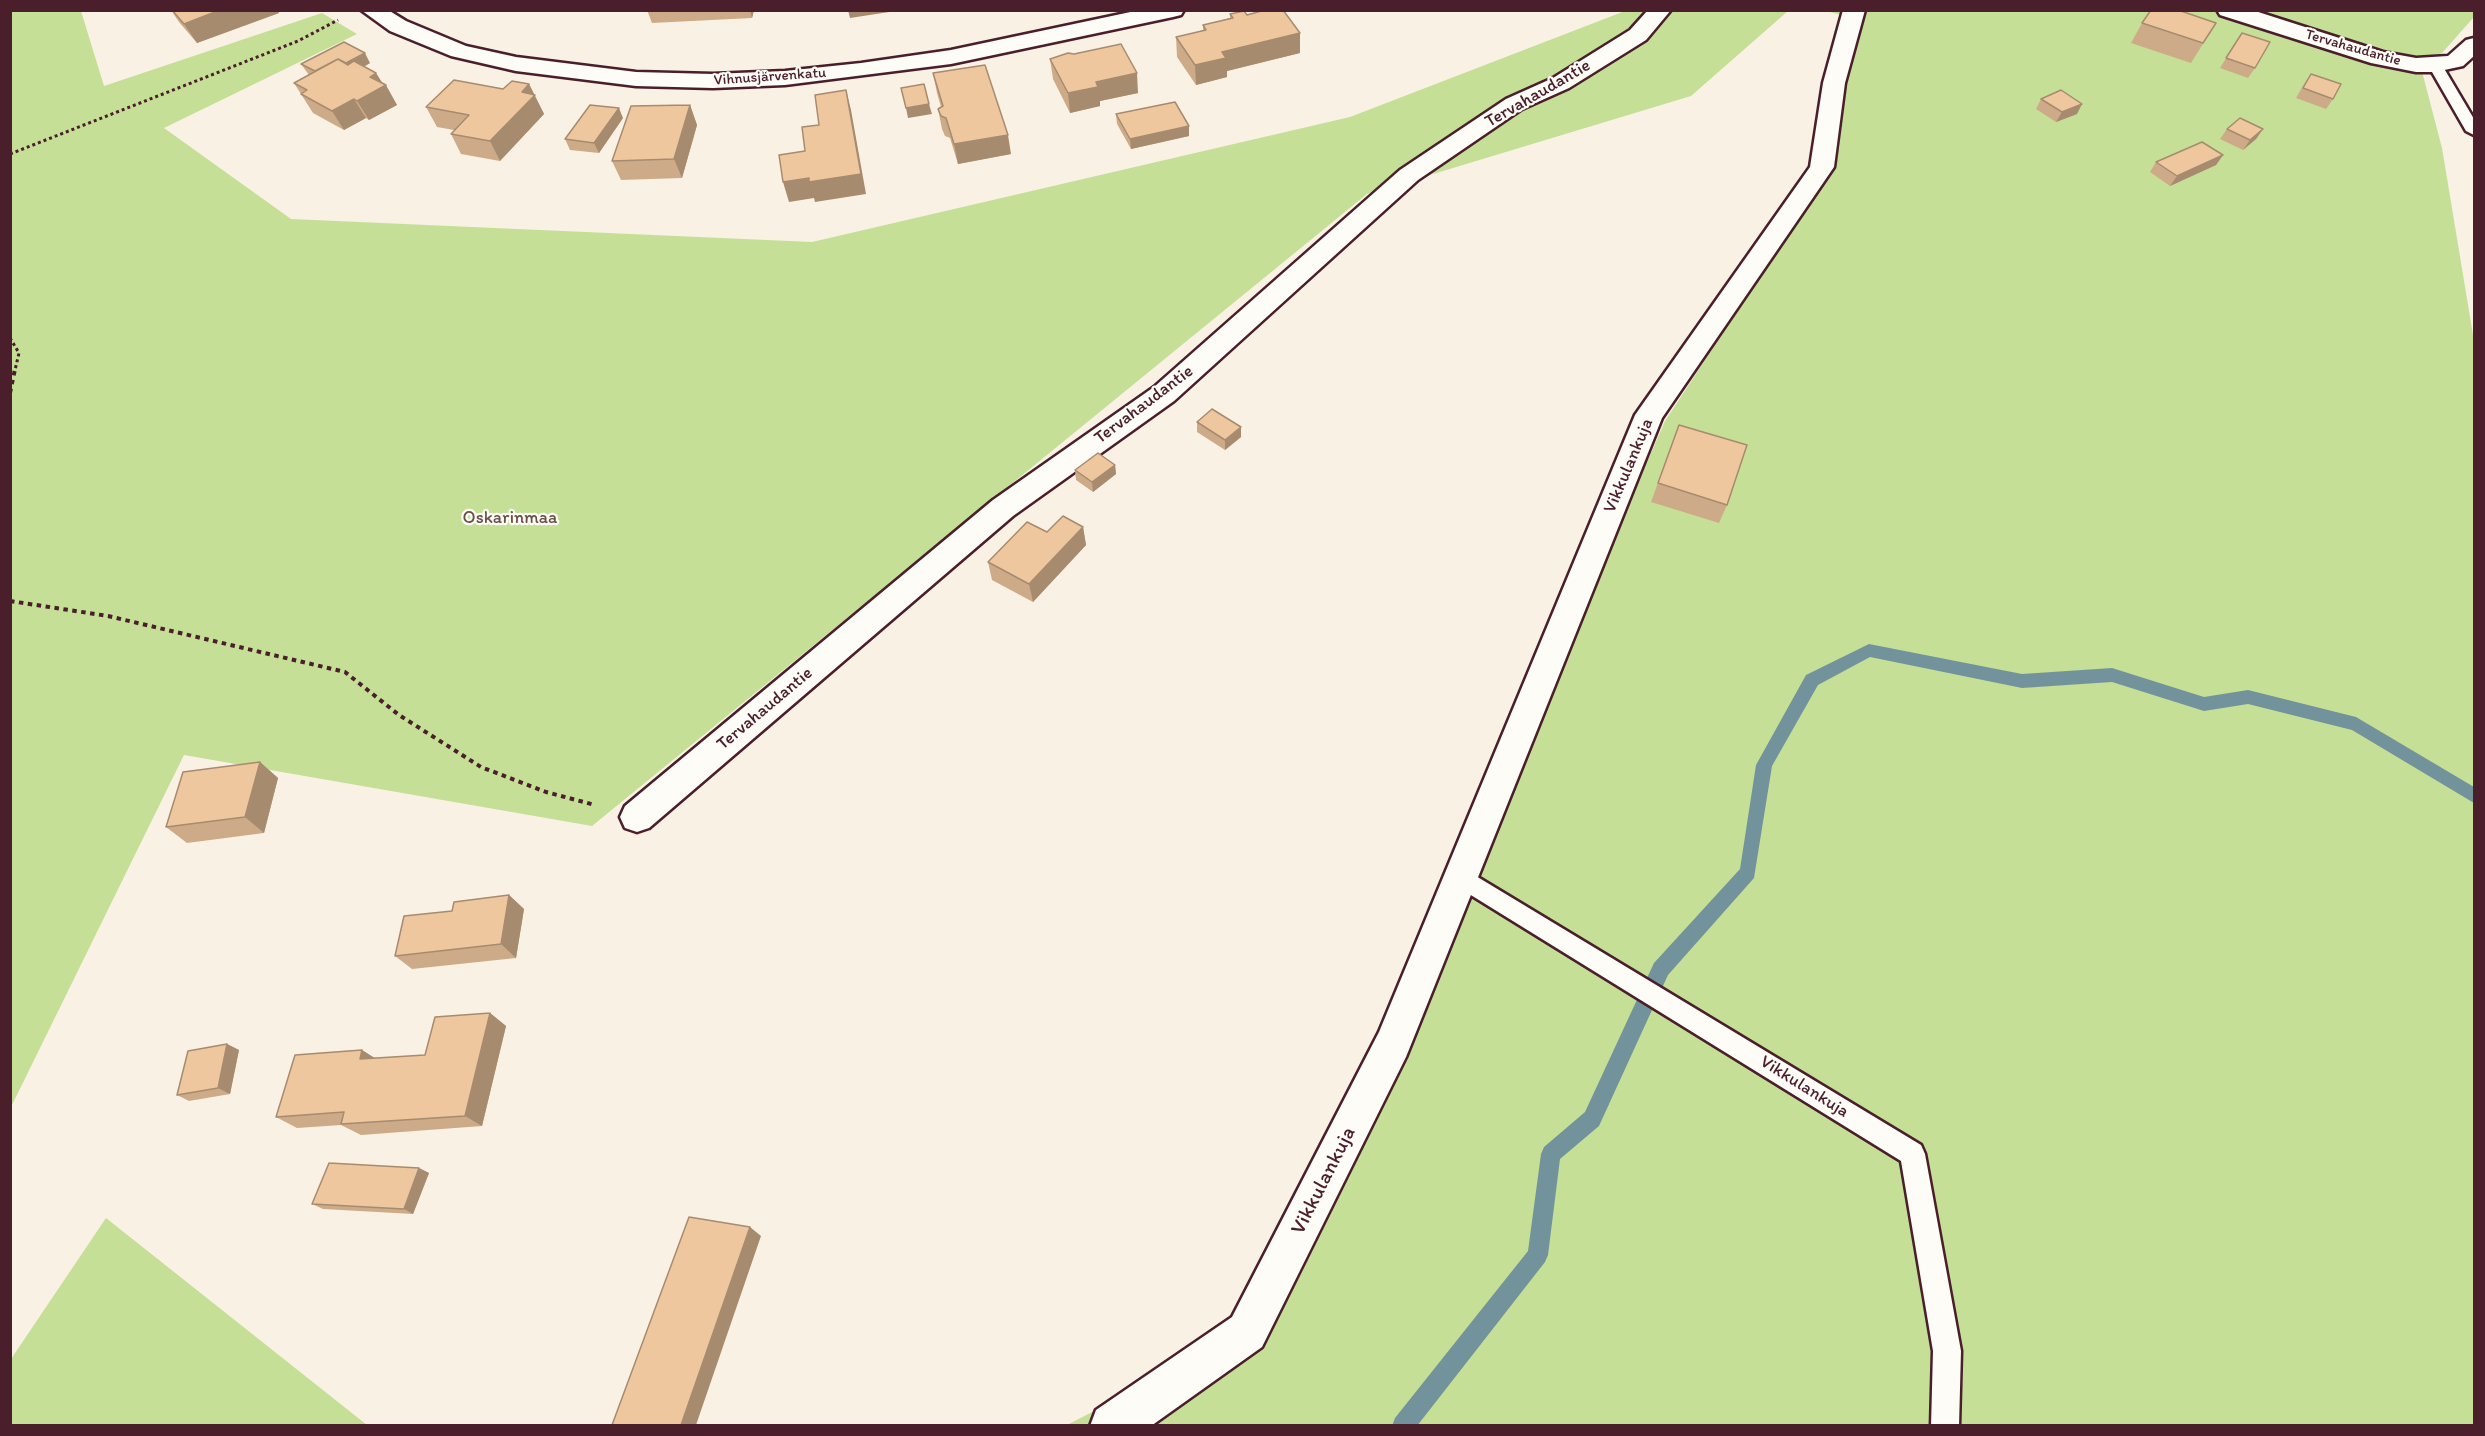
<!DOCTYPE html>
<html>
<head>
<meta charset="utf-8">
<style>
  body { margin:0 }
  #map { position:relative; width:2485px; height:1436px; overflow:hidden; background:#faf1e5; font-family:Itim,sans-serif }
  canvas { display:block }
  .frame { position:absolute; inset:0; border:12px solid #4a1f2b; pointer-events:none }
</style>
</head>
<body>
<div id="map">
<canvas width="2485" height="1436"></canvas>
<div class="frame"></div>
</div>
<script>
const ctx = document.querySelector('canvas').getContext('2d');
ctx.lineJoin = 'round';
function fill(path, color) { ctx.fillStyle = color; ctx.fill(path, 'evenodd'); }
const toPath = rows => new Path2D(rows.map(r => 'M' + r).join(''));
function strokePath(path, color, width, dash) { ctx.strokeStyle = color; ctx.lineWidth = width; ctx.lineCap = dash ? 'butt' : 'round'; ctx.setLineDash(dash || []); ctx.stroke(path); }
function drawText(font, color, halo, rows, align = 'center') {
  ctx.font = font + ' Itim,sans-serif'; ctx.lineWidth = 4.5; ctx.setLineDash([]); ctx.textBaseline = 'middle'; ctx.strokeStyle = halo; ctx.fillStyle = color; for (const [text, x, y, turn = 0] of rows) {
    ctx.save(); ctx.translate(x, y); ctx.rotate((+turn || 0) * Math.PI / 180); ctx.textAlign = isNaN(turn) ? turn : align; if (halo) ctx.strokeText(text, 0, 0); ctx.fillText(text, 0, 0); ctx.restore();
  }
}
fill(toPath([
  [11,11,81,11,104,86,322,13,357,34,164,128,291,219,812,242,1350,117,1625,11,1788,11,1691,96,1367,194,592,826,184,755,11,1107],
  [1826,11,2474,11,2474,17,2442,53,2419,60,2442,148,2474,341,2474,1425,1065,1426,1247,1332,1393,1044,1665,421,1831,168,1857,19],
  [106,1218,367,1425,11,1425,11,1359]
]), '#c5df96');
fill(toPath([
  [1869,644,2022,674,2112,668,2204,697,2248,690,2356,717,2474,787,2474,803,2352,730,2248,704,2204,711,2112,682,2022,688,1870,657,1818,685,1772,766,1754,878,1668,975,1599,1126,1560,1159,1548,1255,1545,1262,1417,1426,1392,1426,1395,1418,1528,1251,1541,1154,1544,1147,1585,1112,1654,963,1740,869,1756,765,1806,675,1869,644]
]), '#73939c');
const lane = toPath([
  [2435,61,2442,65,2474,119,2474,135,2466,131,2428,65,2435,61],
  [1461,867,1921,1145,1925,1154,1961,1351,1959,1426,1931,1426,1933,1351,1901,1161,1453,884,1450,877,1453,870,1461,867]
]);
const street = toPath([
  [361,10,388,10,406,21,466,46,516,57,636,72,713,74,785,71,861,63,951,50,1140,10,1184,10,1181,15,1173,17,951,64,785,85,713,88,636,86,516,71,451,56,390,31,361,10],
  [1648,10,1671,10,1646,40,1569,88,1522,109,1418,180,1174,401,1013,516,649,828,637,832,625,828,620,817,625,806,993,500,1154,387,1400,170,1506,99,1553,78,1630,30,1648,10],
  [1843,10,1865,10,1845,83,1834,167,1662,418,1406,1057,1262,1347,1151,1426,1090,1426,1096,1410,1232,1317,1379,1032,1635,415,1810,167,1823,83,1843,10],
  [2217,10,2252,10,2383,52,2416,58,2448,56,2466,40,2474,38,2474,56,2463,66,2435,72,2416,72,2371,63,2220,15,2217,10]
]);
strokePath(lane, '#4a1f2b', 5);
strokePath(street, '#4a1f2b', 5);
strokePath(toPath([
  [10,154,298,41,338,20],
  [10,338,19,353,15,370]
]), '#4a1f2b', 3, [3, 3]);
strokePath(toPath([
  [10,393,15,369],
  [10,601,108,616,345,672,399,715,481,767,546,792,595,805]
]), '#4a1f2b', 4, [4.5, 4.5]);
fill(lane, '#fdfcf7');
fill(street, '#fdfcf7');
fill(toPath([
  [171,10,278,10,279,13,197,43,179,22],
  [647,10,754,10,752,18,652,23],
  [1230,14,1247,15,1300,53,1227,71,1227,77,1196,85,1177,57,1176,37,1203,31,1203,25,1230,18],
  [2142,23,2216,23,2191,63,2131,43],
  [2242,33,2255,68,2248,78,2220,68],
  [1050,59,1138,93,1100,101,1100,106,1070,113,1053,79],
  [370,63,364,67,376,73,397,105,369,120,366,118,344,130,313,113,294,83,309,75,301,64],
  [933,73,1011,154,958,164,950,138,945,136,942,129,938,109,941,107,937,93],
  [2311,74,2333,99,2326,109,2296,98,2304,84],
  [529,84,544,114,500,161,461,154,451,134,454,130,437,127,426,107,503,89],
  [2041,99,2077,114,2056,122,2036,109],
  [690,105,697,125,682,178,621,180,612,161],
  [1116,114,1189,126,1189,136,1131,149,1117,124],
  [623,118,599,153,570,150,565,139],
  [2227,129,2263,129,2256,139,2243,150,2220,139],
  [2223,155,2216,165,2170,186,2150,172,2156,162],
  [1197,422,1241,437,1225,450,1197,432],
  [1679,425,1727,505,1719,523,1651,502],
  [1115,465,1116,474,1093,492,1076,480,1075,470],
  [1083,527,1086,545,1033,602,992,580,988,562],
  [260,762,278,778,264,833,187,843,166,827],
  [509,895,524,909,516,958,412,969,395,956,452,911],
  [490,1013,506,1026,482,1126,361,1135,341,1125,297,1128,276,1117,362,1050,374,1058,425,1055],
  [227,1044,239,1050,230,1094,189,1101,177,1095],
  [419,1168,429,1173,413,1214,323,1209,312,1204]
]), '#cdab88');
fill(toPath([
  [220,10,278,10,279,13,197,43,184,24],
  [750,10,754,10,752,18],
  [848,10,896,10,896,11,850,18],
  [1300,33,1300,53,1227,71,1227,77,1196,85,1195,65,1222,52],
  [365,53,370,63,328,86,322,76],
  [376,73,384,86,386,85,397,105,369,120,357,101,370,77],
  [1137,73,1138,93,1100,101,1100,106,1070,113,1068,93,1096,82],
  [529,84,544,114,500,161,490,141,522,92],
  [846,90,851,110,866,194,815,202,814,198,789,202,783,182,809,178],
  [354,99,366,118,344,130,332,111],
  [929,104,932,114,908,118,906,108],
  [2082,104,2077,114,2056,122,2062,112],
  [690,105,697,125,682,178,674,159],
  [619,108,623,118,599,153,594,143],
  [1189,126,1189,136,1131,149,1130,139],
  [2263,129,2256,139,2243,150,2250,140],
  [1008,135,1011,154,958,164,954,144],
  [2223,155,2216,165,2170,186,2177,176],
  [1241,427,1241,437,1225,450,1225,440],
  [1115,465,1116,474,1093,492,1092,482],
  [1083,527,1086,545,1033,602,1029,584],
  [260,762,278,778,264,833,245,817],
  [509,895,524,909,516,958,501,944],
  [490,1013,506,1026,482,1126,465,1116],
  [227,1044,239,1050,230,1094,218,1088],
  [362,1050,381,1062,360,1059],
  [419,1168,429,1173,413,1214,404,1209],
  [750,1227,761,1236,696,1425,681,1425]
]), '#a78b6f');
const building = toPath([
  [172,10,220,10,184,24,172,10],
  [1265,10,1283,10,1300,33,1222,52,1226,58,1195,65,1176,37,1206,30,1203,25,1233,18,1230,14,1244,11,1247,15,1265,10],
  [2151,10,2178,10,2216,23,2203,43,2142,23,2151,10],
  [2242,33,2270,42,2255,68,2226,58,2242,33],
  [344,42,365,53,346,63,338,59,315,71,301,64,344,42],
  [1121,44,1137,73,1096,82,1098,87,1068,93,1050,59,1068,53,1074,54,1121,44],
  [338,59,348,65,354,61,376,73,370,77,386,85,357,101,354,99,332,111,301,94,307,90,294,83,338,59],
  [985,65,1008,135,954,144,946,118,941,116,938,109,943,106,933,73,985,65],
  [2311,74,2341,84,2333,99,2303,88,2311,74],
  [454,80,503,89,512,81,529,84,522,92,535,95,490,141,451,134,469,115,426,107,454,80],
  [924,84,929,104,906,108,901,88,924,84],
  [846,90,861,174,809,182,809,178,783,182,779,155,805,151,802,127,819,125,815,95,846,90],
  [2061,90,2082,104,2062,112,2041,99,2061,90],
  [1175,102,1189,126,1130,139,1116,114,1175,102],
  [590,105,619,108,594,143,565,139,590,105],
  [690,105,674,159,612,161,631,106,690,105],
  [2240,118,2263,129,2250,140,2227,129,2240,118],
  [2202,142,2223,155,2177,176,2156,162,2202,142],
  [1212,409,1241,427,1225,440,1197,422,1212,409],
  [1679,425,1747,445,1727,505,1658,483,1679,425],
  [1098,453,1115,465,1092,482,1075,470,1098,453],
  [1063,516,1083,527,1029,584,988,562,1027,522,1047,532,1063,516],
  [260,762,245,817,166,827,183,772,260,762],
  [509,895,501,944,395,956,404,916,452,911,454,902,509,895],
  [490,1013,465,1116,341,1124,344,1112,276,1117,295,1055,362,1050,360,1059,425,1055,435,1017,490,1013],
  [227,1044,218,1088,177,1095,188,1051,227,1044],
  [329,1163,419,1168,404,1209,312,1204,329,1163],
  [689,1217,750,1227,681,1425,612,1425,689,1217]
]);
fill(building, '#eec79e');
strokePath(building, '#a78b6f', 1.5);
drawText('15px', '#4a1f2b', '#fdfcf7', [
  ["Tervahaudantie",2353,48,16],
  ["Vihnusjärvenkatu",770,77,-4]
]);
drawText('18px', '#4a1f2b', '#fdfcf7', [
  ["Tervahaudantie",1538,94,-30],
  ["Tervahaudantie",1144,405,-37],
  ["Vikkulankuja",1629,466,-67],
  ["Tervahaudantie",765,709,-40],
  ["Vikkulankuja",1804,1087,32]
]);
drawText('18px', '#694f46', '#fdfcf7', [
  ["Oskarinmaa",510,518]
]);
drawText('21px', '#4a1f2b', '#fdfcf7', [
  ["Vikkulankuja",1324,1181,-63]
]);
</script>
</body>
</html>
